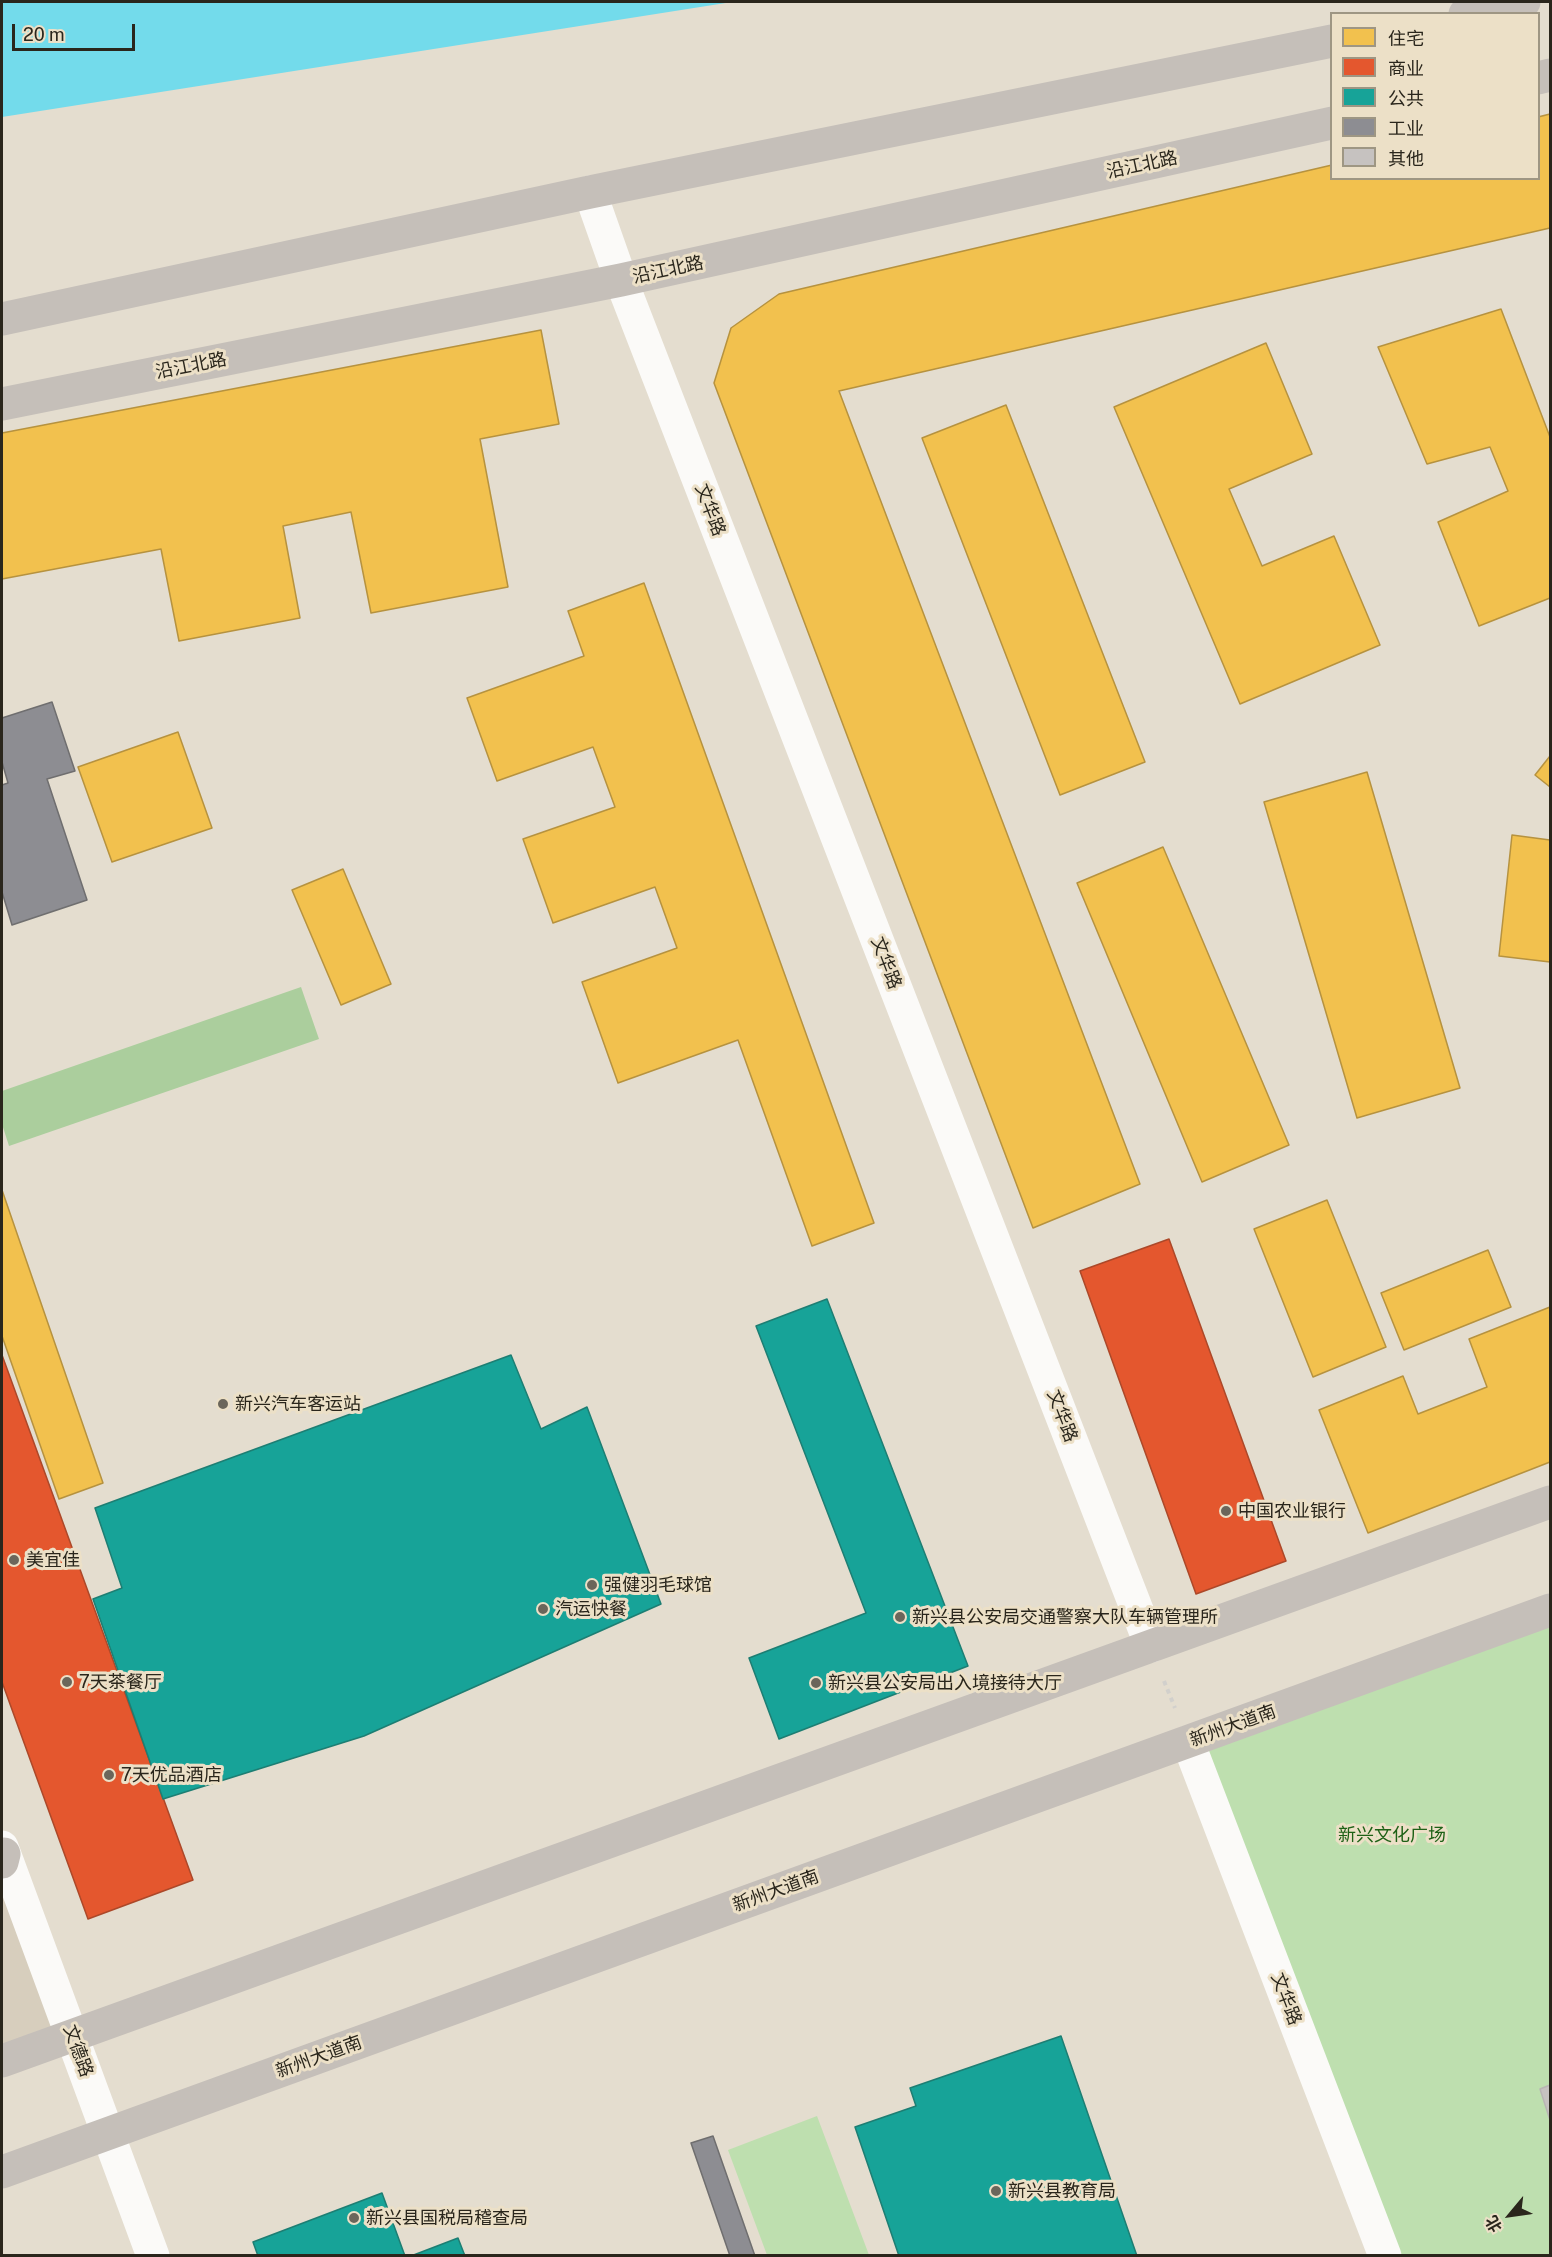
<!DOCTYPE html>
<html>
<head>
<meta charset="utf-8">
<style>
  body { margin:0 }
  #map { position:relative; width:1552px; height:2257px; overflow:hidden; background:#e4ddcf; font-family:"Public Sans","Noto Sans SC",sans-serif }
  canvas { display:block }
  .frame { position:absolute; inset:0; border:3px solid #2a261c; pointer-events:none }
  .legend { position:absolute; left:1330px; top:12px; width:210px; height:168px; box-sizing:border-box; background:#ece0c7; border:2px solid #9e9683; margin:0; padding:8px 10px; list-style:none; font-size:18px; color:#2a261c }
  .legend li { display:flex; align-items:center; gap:12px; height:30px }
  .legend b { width:30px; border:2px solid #9e9683 }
  .north { position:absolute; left:1480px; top:2185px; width:60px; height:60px; -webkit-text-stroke:4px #ece0c7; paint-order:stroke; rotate:241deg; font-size:16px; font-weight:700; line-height:24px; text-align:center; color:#2a261c }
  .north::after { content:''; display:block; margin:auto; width:21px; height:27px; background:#2a261c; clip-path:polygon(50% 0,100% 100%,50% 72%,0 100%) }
  .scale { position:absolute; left:12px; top:24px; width:123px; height:27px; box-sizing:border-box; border:3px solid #2a261c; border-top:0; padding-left:8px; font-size:18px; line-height:21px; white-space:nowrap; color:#2a261c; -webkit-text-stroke:4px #ece0c7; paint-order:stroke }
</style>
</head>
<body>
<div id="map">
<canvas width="1552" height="2257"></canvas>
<div class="frame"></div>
<ul class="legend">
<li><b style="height:16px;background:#f2c14e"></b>住宅</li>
<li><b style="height:16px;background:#e4572e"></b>商业</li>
<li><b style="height:16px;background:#17a398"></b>公共</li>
<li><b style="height:16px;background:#8d8d92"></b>工业</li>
<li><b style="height:16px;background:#c6c2c0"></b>其他</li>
</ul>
<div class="north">北</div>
<div class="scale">20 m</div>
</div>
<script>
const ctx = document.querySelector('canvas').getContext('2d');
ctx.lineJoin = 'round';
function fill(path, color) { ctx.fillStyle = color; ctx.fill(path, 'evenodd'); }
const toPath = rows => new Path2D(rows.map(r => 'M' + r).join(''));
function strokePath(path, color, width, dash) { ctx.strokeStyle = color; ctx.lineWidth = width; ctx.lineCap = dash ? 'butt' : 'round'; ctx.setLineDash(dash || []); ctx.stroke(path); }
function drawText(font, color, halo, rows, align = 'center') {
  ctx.font = font + ' "Public Sans","Noto Sans SC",sans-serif'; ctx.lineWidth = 6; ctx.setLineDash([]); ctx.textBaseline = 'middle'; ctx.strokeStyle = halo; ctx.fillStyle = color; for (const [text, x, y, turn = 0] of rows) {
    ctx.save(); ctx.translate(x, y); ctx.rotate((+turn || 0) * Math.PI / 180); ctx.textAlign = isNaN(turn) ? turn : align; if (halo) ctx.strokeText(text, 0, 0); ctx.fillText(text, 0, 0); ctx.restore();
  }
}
fill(toPath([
  [2,1847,72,2035,2,2061]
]), '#d7cebd');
fill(toPath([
  [1550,1610,1550,2255,1385,2255,1188,1742],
  [817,2116,869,2255,767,2255,728,2150]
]), '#bedfaf');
fill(toPath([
  [301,987,319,1039,9,1146,2,1124,2,1091]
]), '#abce9d');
fill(toPath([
  [2,2,732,2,2,117]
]), '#73dbeb');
const homes = toPath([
  [1550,114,1550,228,839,391,1140,1184,1033,1228,714,383,731,328,779,294,1332,165,1332,178,1538,178,1538,117,1550,114],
  [1501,309,1550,437,1550,598,1479,626,1438,522,1508,491,1490,447,1427,464,1378,347,1501,309],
  [541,330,559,424,480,439,508,587,371,613,351,512,283,526,300,618,179,641,161,549,2,579,2,433,541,330],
  [1266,343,1312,454,1229,489,1262,566,1334,536,1380,645,1240,704,1114,407,1266,343],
  [1006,405,1145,762,1060,795,922,438,1006,405],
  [644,583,874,1223,812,1246,738,1040,618,1083,582,982,677,948,655,887,553,923,523,839,615,807,593,747,497,781,467,698,584,656,568,611,644,583],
  [178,732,212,828,112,862,78,767,178,732],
  [1550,756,1550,787,1535,775,1550,756],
  [1367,772,1460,1088,1357,1118,1264,802,1367,772],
  [1512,835,1550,840,1550,962,1499,956,1512,835],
  [1163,847,1289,1145,1202,1182,1077,883,1163,847],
  [343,869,391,984,341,1005,292,890,343,869],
  [2,1190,103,1483,59,1499,2,1336,2,1190],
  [1327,1200,1386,1347,1313,1377,1254,1229,1327,1200],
  [1488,1250,1511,1307,1404,1350,1381,1293,1488,1250],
  [1550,1307,1550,1462,1368,1533,1319,1410,1403,1376,1418,1414,1487,1387,1469,1339,1550,1307]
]);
fill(homes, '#f2c14e');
strokePath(homes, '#b6923f', 1.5);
const shops = toPath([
  [1169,1239,1286,1561,1196,1594,1080,1271,1169,1239],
  [2,1355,193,1880,88,1919,2,1682,2,1355]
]);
fill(shops, '#e4572e');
strokePath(shops, '#ac4829', 1.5);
const public = toPath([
  [827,1299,968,1666,779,1739,749,1658,866,1613,756,1326,827,1299],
  [511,1355,541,1429,587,1407,661,1604,364,1736,163,1799,93,1599,122,1588,95,1508,511,1355],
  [1061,2036,1137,2256,899,2256,855,2127,916,2106,910,2088,1061,2036],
  [382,2193,405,2256,258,2256,253,2242,382,2193],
  [458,2238,465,2256,411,2256,458,2238]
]);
fill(public, '#17a398');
strokePath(public, '#1d7e73', 1.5);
const industry = toPath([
  [52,702,75,771,47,779,87,900,12,925,2,892,2,785,8,783,2,762,2,718,52,702],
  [713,2136,755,2256,730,2256,691,2143,713,2136]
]);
fill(industry, '#8d8d92');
strokePath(industry, '#6f6e6f', 1.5);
const building = toPath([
  [1550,2085,1550,2120,1540,2089,1550,2085]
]);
fill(building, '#c6c2c0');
strokePath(building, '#b9b5b4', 1.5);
strokePath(toPath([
  [1164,1681,1175,1708]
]), '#d2d0cc', 4, [4.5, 4.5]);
strokePath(toPath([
  [590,192,621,280,1151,1646],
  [1188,1742,1385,2256],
  [2,1847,153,2256]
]), '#fbfaf8', 33);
strokePath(toPath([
  [1465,14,1524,2],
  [1538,78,1550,75],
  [2,319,590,192,1332,41],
  [2,404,621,280,1332,123],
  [2,1862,4,1854],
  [2,2061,1550,1502],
  [2,2172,1550,1610]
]), '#c5bfb9', 33);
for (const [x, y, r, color] of [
  [223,1404,6,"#6b665b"],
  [1226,1511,6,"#6b665b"],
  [14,1560,6,"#6b665b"],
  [592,1585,6,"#6b665b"],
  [543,1609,6,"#6b665b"],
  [900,1617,6,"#6b665b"],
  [67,1682,6,"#6b665b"],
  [816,1683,6,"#6b665b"],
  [109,1775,6,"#6b665b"],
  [996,2191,6,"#6b665b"],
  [354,2218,6,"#6b665b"]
]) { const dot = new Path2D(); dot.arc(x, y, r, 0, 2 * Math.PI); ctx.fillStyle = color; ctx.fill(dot); strokePath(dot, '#ece0c7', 2); }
drawText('18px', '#2a261c', '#ece0c7', [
  ["沿江北路",1142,165,-12],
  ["沿江北路",668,270,-12],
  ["沿江北路",191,366,-11],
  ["文华路",710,510,69],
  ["文华路",886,963,69],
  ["文华路",1062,1416,69],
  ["新州大道南",1233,1726,-20],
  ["新州大道南",776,1891,-20],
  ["文华路",1286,1999,69],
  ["文德路",78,2051,70],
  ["新州大道南",319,2057,-20]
]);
drawText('18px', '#2a261c', '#ece0c7', [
  ["新兴汽车客运站",235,1404],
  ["中国农业银行",1238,1511],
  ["美宜佳",26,1560],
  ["强健羽毛球馆",604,1585],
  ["汽运快餐",555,1609],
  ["新兴县公安局交通警察大队车辆管理所",912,1617],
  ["7天茶餐厅",79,1682],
  ["新兴县公安局出入境接待大厅",828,1683],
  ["7天优品酒店",121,1775],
  ["新兴县教育局",1008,2191],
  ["新兴县国税局稽查局",366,2218]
], 'left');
drawText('18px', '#1e6116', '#ece0c7', [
  ["新兴文化广场",1392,1835]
]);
</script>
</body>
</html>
